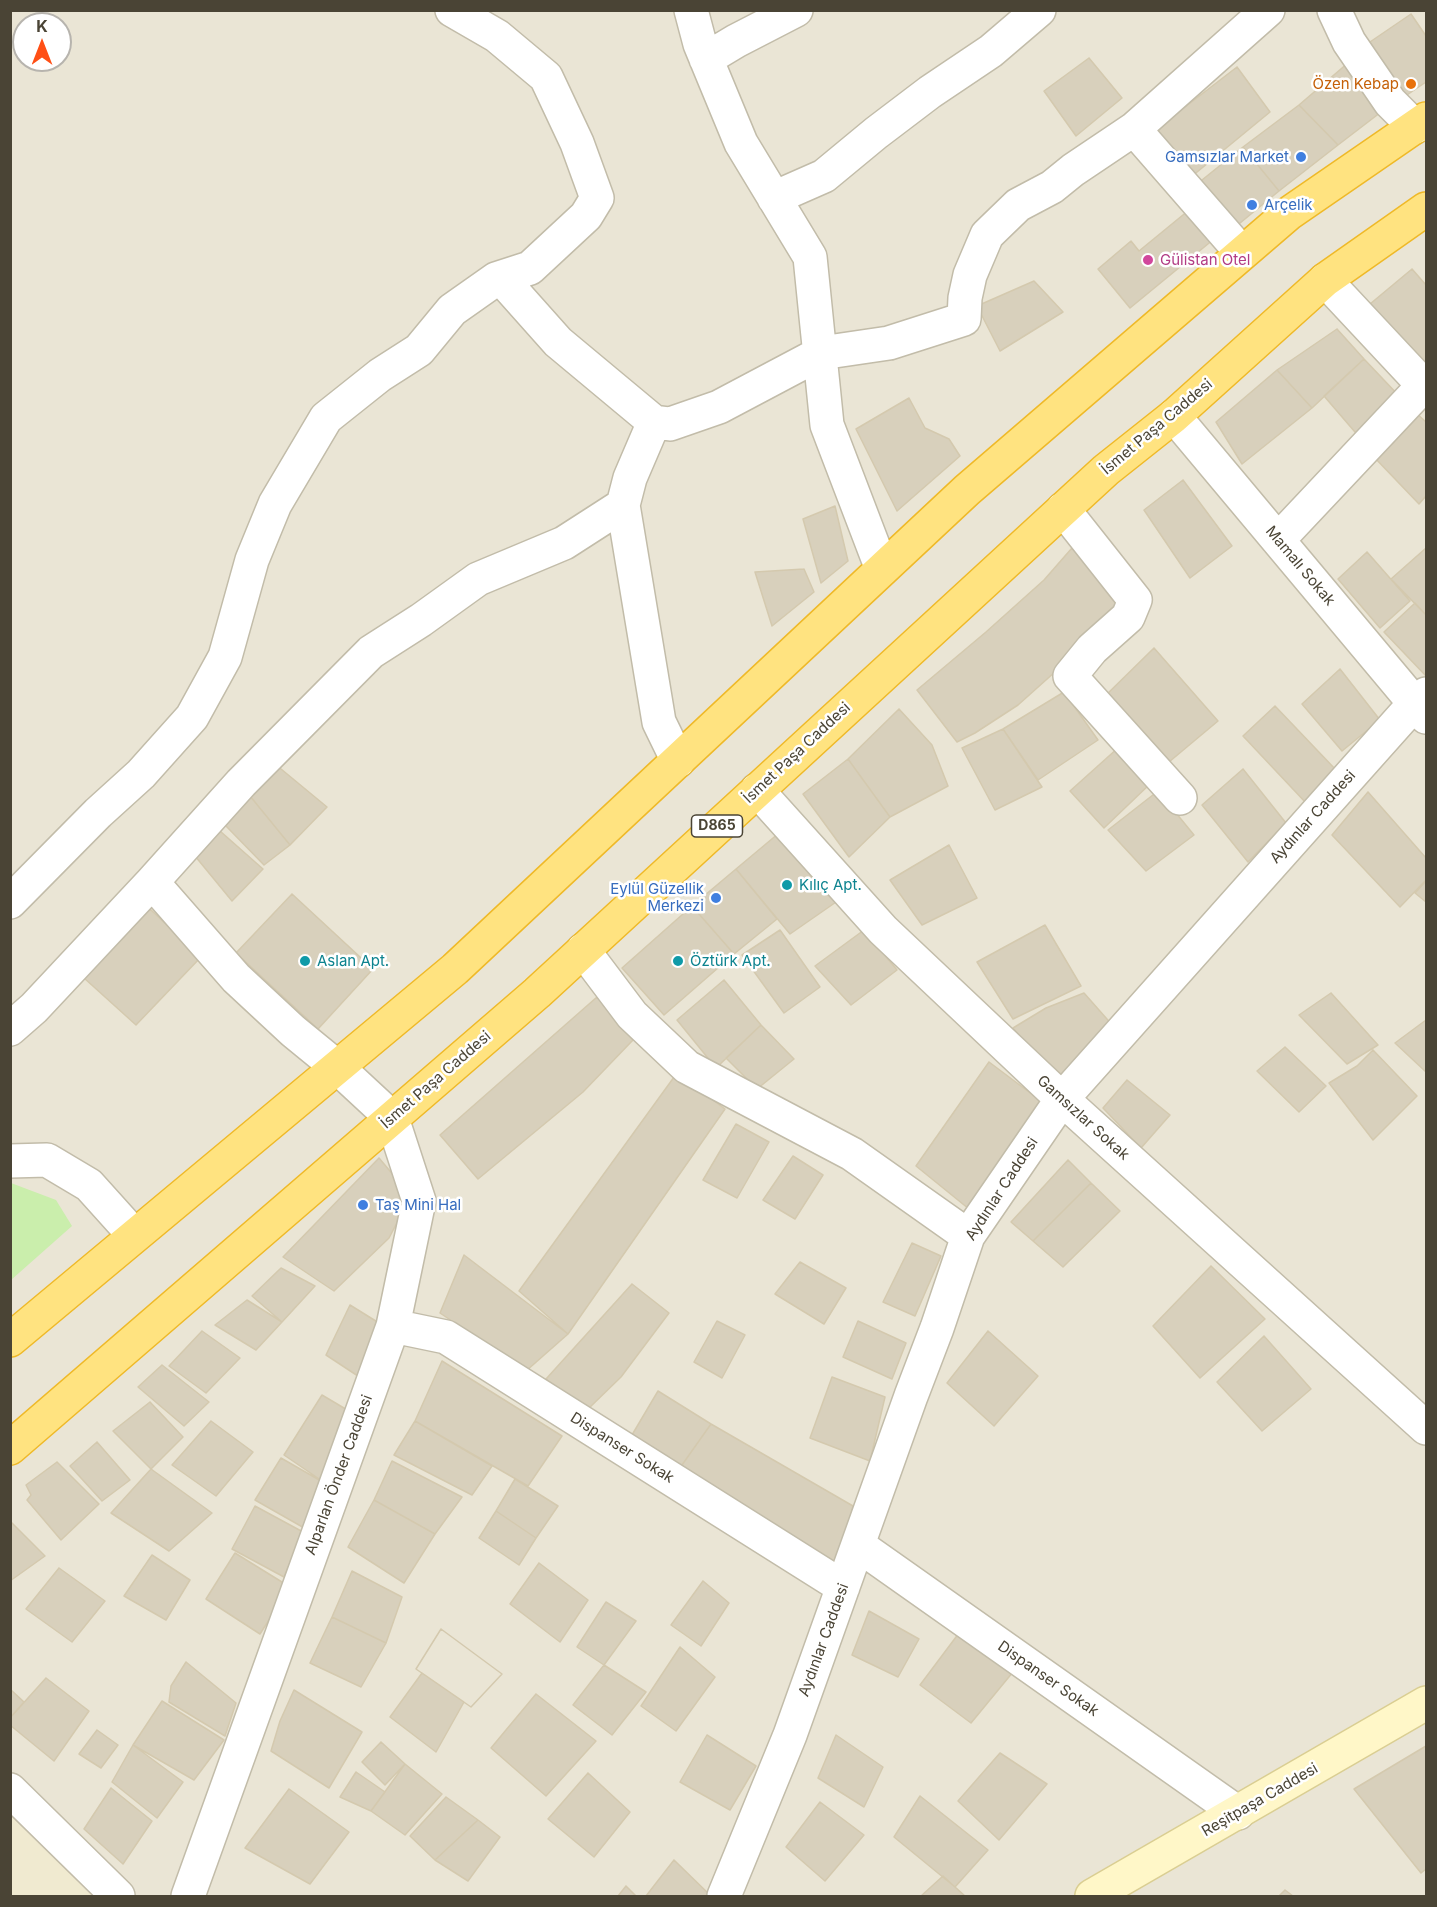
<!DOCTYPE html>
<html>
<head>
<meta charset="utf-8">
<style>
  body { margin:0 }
  #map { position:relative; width:1437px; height:1907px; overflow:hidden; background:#f5f3e8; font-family:Inter,sans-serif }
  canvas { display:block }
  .frame { position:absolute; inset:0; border:12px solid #4a4435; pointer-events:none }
  .north { position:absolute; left:12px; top:12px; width:60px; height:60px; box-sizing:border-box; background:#fff; border:2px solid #b7b4ae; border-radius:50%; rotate:0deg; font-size:16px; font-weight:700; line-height:24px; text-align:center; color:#4a4435 }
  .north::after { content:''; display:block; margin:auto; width:21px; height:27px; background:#ff4f15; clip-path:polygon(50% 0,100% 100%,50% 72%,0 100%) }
</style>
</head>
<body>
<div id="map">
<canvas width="1437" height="1907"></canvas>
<div class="frame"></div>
<div class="north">K</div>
</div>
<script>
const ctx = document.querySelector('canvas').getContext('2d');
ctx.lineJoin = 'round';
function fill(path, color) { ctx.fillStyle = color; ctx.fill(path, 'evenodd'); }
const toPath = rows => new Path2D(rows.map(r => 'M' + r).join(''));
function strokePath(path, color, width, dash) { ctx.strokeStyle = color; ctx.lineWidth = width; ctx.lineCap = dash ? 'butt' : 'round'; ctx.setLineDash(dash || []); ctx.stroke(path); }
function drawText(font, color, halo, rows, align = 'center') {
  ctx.font = font + ' Inter,sans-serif'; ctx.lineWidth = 5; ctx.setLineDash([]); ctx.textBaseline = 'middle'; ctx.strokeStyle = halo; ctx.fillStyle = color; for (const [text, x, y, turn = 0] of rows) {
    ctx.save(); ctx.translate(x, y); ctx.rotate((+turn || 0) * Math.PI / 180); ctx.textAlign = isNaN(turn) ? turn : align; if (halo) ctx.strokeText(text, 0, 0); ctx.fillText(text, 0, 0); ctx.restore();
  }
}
fill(toPath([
  [11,11,1426,11,1426,1896,11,1896],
  [24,24,60,24,60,60,24,60]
]), '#eae5d5');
fill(toPath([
  [11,1812,93,1896,11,1896]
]), '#f0ead0');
fill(toPath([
  [11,1183,56,1200,72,1226,11,1280]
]), '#caeeac');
const building = toPath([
  [1411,14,1426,36,1426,82,1404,97,1367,44,1411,14],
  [1089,58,1122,98,1076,136,1044,91,1089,58],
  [1349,62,1385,109,1338,145,1299,105,1349,62],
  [1237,67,1270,112,1191,177,1155,130,1237,67],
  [1299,105,1338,145,1279,191,1243,147,1299,105],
  [1243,147,1279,191,1234,228,1197,184,1243,147],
  [1189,210,1214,239,1130,308,1098,269,1131,241,1139,251,1189,210],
  [1412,269,1426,285,1426,363,1370,304,1412,269],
  [1034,281,1063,312,1000,351,977,306,1034,281],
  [1337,329,1364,359,1312,408,1277,370,1337,329],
  [1364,359,1401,398,1361,439,1324,396,1364,359],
  [1277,370,1312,408,1242,464,1216,422,1277,370],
  [909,398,925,428,949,439,960,456,897,511,856,429,909,398],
  [1415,412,1426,422,1426,496,1419,504,1373,456,1415,412],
  [1183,480,1232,546,1190,578,1144,510,1183,480],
  [835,506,848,561,821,583,803,519,835,506],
  [1072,548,1125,604,1065,663,1018,705,975,733,957,742,917,690,986,632,1044,580,1072,548],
  [1426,548,1426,615,1391,579,1426,548],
  [1367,552,1410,601,1380,628,1338,579,1367,552],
  [804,569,814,592,772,626,755,572,804,569],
  [1415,603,1426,615,1426,676,1384,632,1415,603],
  [1154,648,1218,721,1163,767,1102,699,1154,648],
  [1340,669,1380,720,1342,751,1302,704,1340,669],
  [1064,692,1098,740,1038,780,1003,729,1064,692],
  [1275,706,1337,771,1307,804,1243,736,1275,706],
  [899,709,932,745,948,786,890,817,848,759,899,709],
  [1003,729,1042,787,995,810,962,748,1003,729],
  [1119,747,1151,783,1104,828,1070,791,1119,747],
  [848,759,890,817,849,857,803,794,848,759],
  [275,764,327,807,290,845,250,796,275,764],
  [1243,769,1286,823,1248,862,1202,805,1243,769],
  [1158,791,1194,835,1146,871,1108,830,1158,791],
  [1368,792,1426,858,1426,880,1400,907,1332,835,1368,792],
  [250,796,290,845,264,865,225,825,250,796],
  [220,831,263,869,232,901,195,856,220,831],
  [779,833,839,900,790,934,736,869,779,833],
  [949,845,977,898,922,925,890,880,949,845],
  [736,869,777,919,734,954,692,906,736,869],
  [1426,881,1426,902,1415,893,1426,881],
  [292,894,373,969,318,1029,236,953,292,894],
  [692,906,734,954,664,1015,622,968,692,906],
  [150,909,201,957,136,1025,84,978,150,909],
  [1045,925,1081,986,1013,1019,977,962,1045,925],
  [780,930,820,987,784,1013,742,955,780,930],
  [864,930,897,970,851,1005,815,966,864,930],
  [724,980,761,1025,716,1068,677,1020,724,980],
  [1084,993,1114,1027,1064,1082,1035,1056,1013,1028,1046,1008,1084,993],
  [1331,993,1378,1045,1347,1064,1299,1015,1331,993],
  [597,997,633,1040,583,1092,478,1179,440,1135,597,997],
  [1426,1020,1426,1072,1395,1043,1426,1020],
  [761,1025,794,1059,757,1089,726,1058,761,1025],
  [1285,1047,1326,1086,1299,1112,1257,1071,1285,1047],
  [1373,1050,1417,1096,1373,1140,1329,1083,1357,1066,1373,1050],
  [989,1062,1045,1104,969,1209,916,1166,989,1062],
  [677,1073,725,1109,568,1334,519,1291,677,1073],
  [1127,1080,1170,1115,1141,1148,1103,1108,1127,1080],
  [736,1124,769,1142,737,1198,703,1180,736,1124],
  [793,1156,823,1175,795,1219,763,1200,793,1156],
  [379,1158,411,1196,389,1238,334,1291,283,1257,379,1158],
  [1068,1160,1091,1183,1033,1241,1011,1222,1068,1160],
  [1091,1183,1120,1211,1063,1267,1033,1241,1091,1183],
  [912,1243,941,1256,915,1316,883,1302,912,1243],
  [464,1255,568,1334,526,1371,440,1313,464,1255],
  [800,1262,846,1288,824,1324,775,1294,800,1262],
  [1211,1266,1265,1319,1200,1378,1153,1326,1211,1266],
  [281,1268,315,1286,282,1322,252,1296,281,1268],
  [632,1284,669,1313,621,1377,587,1410,546,1379,632,1284],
  [247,1300,282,1322,256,1350,215,1325,247,1300],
  [350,1305,379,1323,364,1380,326,1355,350,1305],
  [717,1321,745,1335,722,1378,694,1362,717,1321],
  [858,1321,906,1343,892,1379,843,1357,858,1321],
  [202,1331,240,1358,206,1393,169,1366,202,1331],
  [988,1331,1038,1376,994,1426,947,1383,988,1331],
  [1264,1336,1311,1389,1262,1431,1217,1382,1264,1336],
  [442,1361,562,1436,528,1486,415,1421,442,1361],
  [162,1365,209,1402,184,1426,138,1387,162,1365],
  [832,1377,885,1397,870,1461,810,1438,832,1377],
  [658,1391,711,1424,677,1472,629,1440,658,1391],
  [322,1395,354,1414,328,1485,284,1455,322,1395],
  [150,1402,183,1437,151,1469,113,1431,150,1402],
  [211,1421,253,1452,216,1496,172,1465,211,1421],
  [415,1421,492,1466,472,1495,394,1455,415,1421],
  [711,1424,853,1506,839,1565,677,1472,711,1424],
  [97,1442,130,1480,102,1501,70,1466,97,1442],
  [281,1458,328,1485,306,1529,255,1500,281,1458],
  [392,1461,462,1497,435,1534,374,1500,392,1461],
  [57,1462,99,1504,61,1540,27,1500,31,1495,26,1485,57,1462],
  [151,1469,212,1513,169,1551,111,1513,151,1469],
  [515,1479,558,1506,536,1538,496,1511,515,1479],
  [374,1500,435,1534,404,1583,348,1547,374,1500],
  [255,1506,303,1532,284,1577,232,1549,255,1506],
  [496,1511,536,1538,519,1565,479,1538,496,1511],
  [10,1521,45,1556,10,1581,10,1521],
  [235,1553,290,1587,260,1634,206,1599,235,1553],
  [152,1555,190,1580,166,1620,124,1596,152,1555],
  [539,1563,588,1600,560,1642,510,1604,539,1563],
  [59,1568,105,1601,72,1642,26,1609,59,1568],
  [352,1571,402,1597,386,1643,332,1617,352,1571],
  [703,1581,729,1603,701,1646,671,1625,703,1581],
  [606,1602,636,1621,604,1665,577,1647,606,1602],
  [869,1611,919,1639,898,1677,852,1655,869,1611],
  [332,1617,386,1643,361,1687,310,1663,332,1617],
  [441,1629,502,1674,471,1707,416,1669,441,1629],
  [441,1629,502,1674,471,1707,416,1669,441,1629],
  [959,1633,1013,1672,971,1723,920,1685,959,1633],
  [680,1647,715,1677,676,1731,641,1706,680,1647],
  [186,1662,236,1703,225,1736,169,1702,171,1686,186,1662],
  [604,1665,646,1692,612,1735,573,1705,604,1665],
  [422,1673,464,1702,436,1752,390,1717,422,1673],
  [46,1678,89,1711,54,1761,10,1725,10,1718,46,1678],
  [10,1689,24,1702,10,1718,10,1689],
  [294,1690,362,1732,329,1788,271,1751,280,1721,294,1690],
  [536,1694,596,1741,546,1796,491,1748,536,1694],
  [162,1701,224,1740,194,1780,133,1745,162,1701],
  [97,1730,118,1745,101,1768,79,1754,97,1730],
  [707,1735,756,1766,730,1810,680,1782,707,1735],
  [836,1735,883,1767,864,1807,818,1778,836,1735],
  [381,1742,405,1764,385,1785,362,1762,381,1742],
  [133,1745,183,1782,157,1818,112,1782,133,1745],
  [1426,1746,1426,1869,1421,1873,1354,1789,1426,1746],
  [1000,1753,1047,1784,999,1840,958,1801,1000,1753],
  [405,1764,442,1794,405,1835,371,1811,405,1764],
  [356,1772,385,1792,371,1811,340,1797,356,1772],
  [588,1773,630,1812,594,1857,548,1819,588,1773],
  [111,1788,152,1821,123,1864,84,1829,111,1788],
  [289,1789,349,1832,310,1884,245,1848,289,1789],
  [920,1796,988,1850,955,1887,894,1837,920,1796],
  [446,1797,478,1820,435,1860,410,1836,446,1797],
  [820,1802,864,1835,825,1881,786,1847,820,1802],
  [478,1820,500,1837,468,1881,435,1860,478,1820],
  [674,1860,711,1896,646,1896,674,1860],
  [943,1876,955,1887,965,1896,921,1896,943,1876],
  [626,1886,636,1896,618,1896,626,1886],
  [1285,1890,1293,1896,1279,1896,1285,1890]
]);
fill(building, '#d8d0bc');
strokePath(building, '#d4c9ae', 1.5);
const minor = toPath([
  [691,10,700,44,741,143,810,257,827,425,882,569],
  [1334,10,1349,42,1390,102,1415,127],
  [706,59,736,41,796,10],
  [1134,129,1242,253],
  [774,198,824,176,876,133,930,92,991,51,1039,10],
  [1325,280,1426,388],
  [1174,416,1426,717],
  [654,422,670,424,719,407,821,353,889,343,964,319,965,298,970,275,987,235,1018,205,1052,187,1073,170,1134,129,1268,10],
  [623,505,659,722,678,761],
  [1063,509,1135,600,1128,617,1092,649,1070,676,1180,798],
  [1278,540,1424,385],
  [757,790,883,930,1062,1099,1426,1428],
  [152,882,241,783,371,652,421,620,478,579,564,543,623,505,630,478,654,422,558,342,501,278],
  [10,902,98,813,141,774,192,717,225,657,252,560,275,504,326,418,380,375,419,350,452,310,496,279,530,268,586,216,597,198,577,143,546,77,497,36,452,10],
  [583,950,632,1015,687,1067,852,1154,968,1236],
  [10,1029,34,1008,152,882,236,978,293,1031,337,1067,392,1118,419,1201,393,1326,188,1896],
  [10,1161,47,1160,89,1185,134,1235],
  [393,1326,446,1337,843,1587],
  [858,1545,1238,1813],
  [10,1790,118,1896],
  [724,1896,790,1735,911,1396,937,1328,968,1236,1062,1099,1415,703,1426,694]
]);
const secondary = toPath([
  [1092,1896,1426,1703]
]);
const trunk = toPath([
  [10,1340,455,969,967,490,1288,214,1426,119],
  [10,1448,537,993,1106,470,1174,416,1325,280,1426,209]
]);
strokePath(minor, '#c2bca9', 36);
strokePath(secondary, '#dace92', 36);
strokePath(trunk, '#efb928', 36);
strokePath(minor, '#fff', 33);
strokePath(secondary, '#fff7c8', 33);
strokePath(trunk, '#ffe380', 33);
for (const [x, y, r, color] of [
  [1411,84,6,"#e8710a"],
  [1301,157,6,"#3f7fe0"],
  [1252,205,6,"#3f7fe0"],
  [1148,260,6,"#d1479c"],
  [787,885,6,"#0f9aa8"],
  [716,898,6,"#3f7fe0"],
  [305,961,6,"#0f9aa8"],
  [678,961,6,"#0f9aa8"],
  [363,1205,6,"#3f7fe0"]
]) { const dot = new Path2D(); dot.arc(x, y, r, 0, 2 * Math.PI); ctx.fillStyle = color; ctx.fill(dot); strokePath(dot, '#fff', 2); }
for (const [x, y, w] of [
  [717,826,51]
]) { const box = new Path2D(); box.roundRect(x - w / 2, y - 11, w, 22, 4.5); ctx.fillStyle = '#fff'; ctx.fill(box); strokePath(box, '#4a4435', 1.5); }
drawText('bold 14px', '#4a4435', null, [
  ["D865",717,826]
]);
drawText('15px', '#c56008', '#fff', [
  ["Özen Kebap",1399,84]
], 'right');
drawText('15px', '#366cbe', '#fff', [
  ["Gamsızlar Market",1289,157],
  ["Arçelik",1264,205,"left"],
  ["Eylül Güzellik",704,889],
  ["Merkezi",704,906],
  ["Taş Mini Hal",375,1205,"left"]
], 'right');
drawText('15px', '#b23c85', '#fff', [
  ["Gülistan Otel",1160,260]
], 'left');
drawText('15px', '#4a4435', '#fff', [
  ["İsmet Paşa Caddesi",1157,427,-40],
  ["Mamalı Sokak",1300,566,50],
  ["İsmet Paşa Caddesi",797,753,-43],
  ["Aydınlar Caddesi",1313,817,-48],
  ["İsmet Paşa Caddesi",436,1080,-41],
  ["Gamsızlar Sokak",1083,1118,42],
  ["Aydınlar Caddesi",1002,1189,-57],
  ["Dispanser Sokak",622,1448,32],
  ["Alparlan Önder Caddesi",339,1475,-70],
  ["Aydınlar Caddesi",824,1640,-70],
  ["Dispanser Sokak",1048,1679,35],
  ["Reşitpaşa Caddesi",1260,1800,-30]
]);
drawText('15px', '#0d838f', '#fff', [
  ["Kılıç Apt.",799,885],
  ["Aslan Apt.",317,961],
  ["Öztürk Apt.",690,961]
], 'left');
</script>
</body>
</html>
